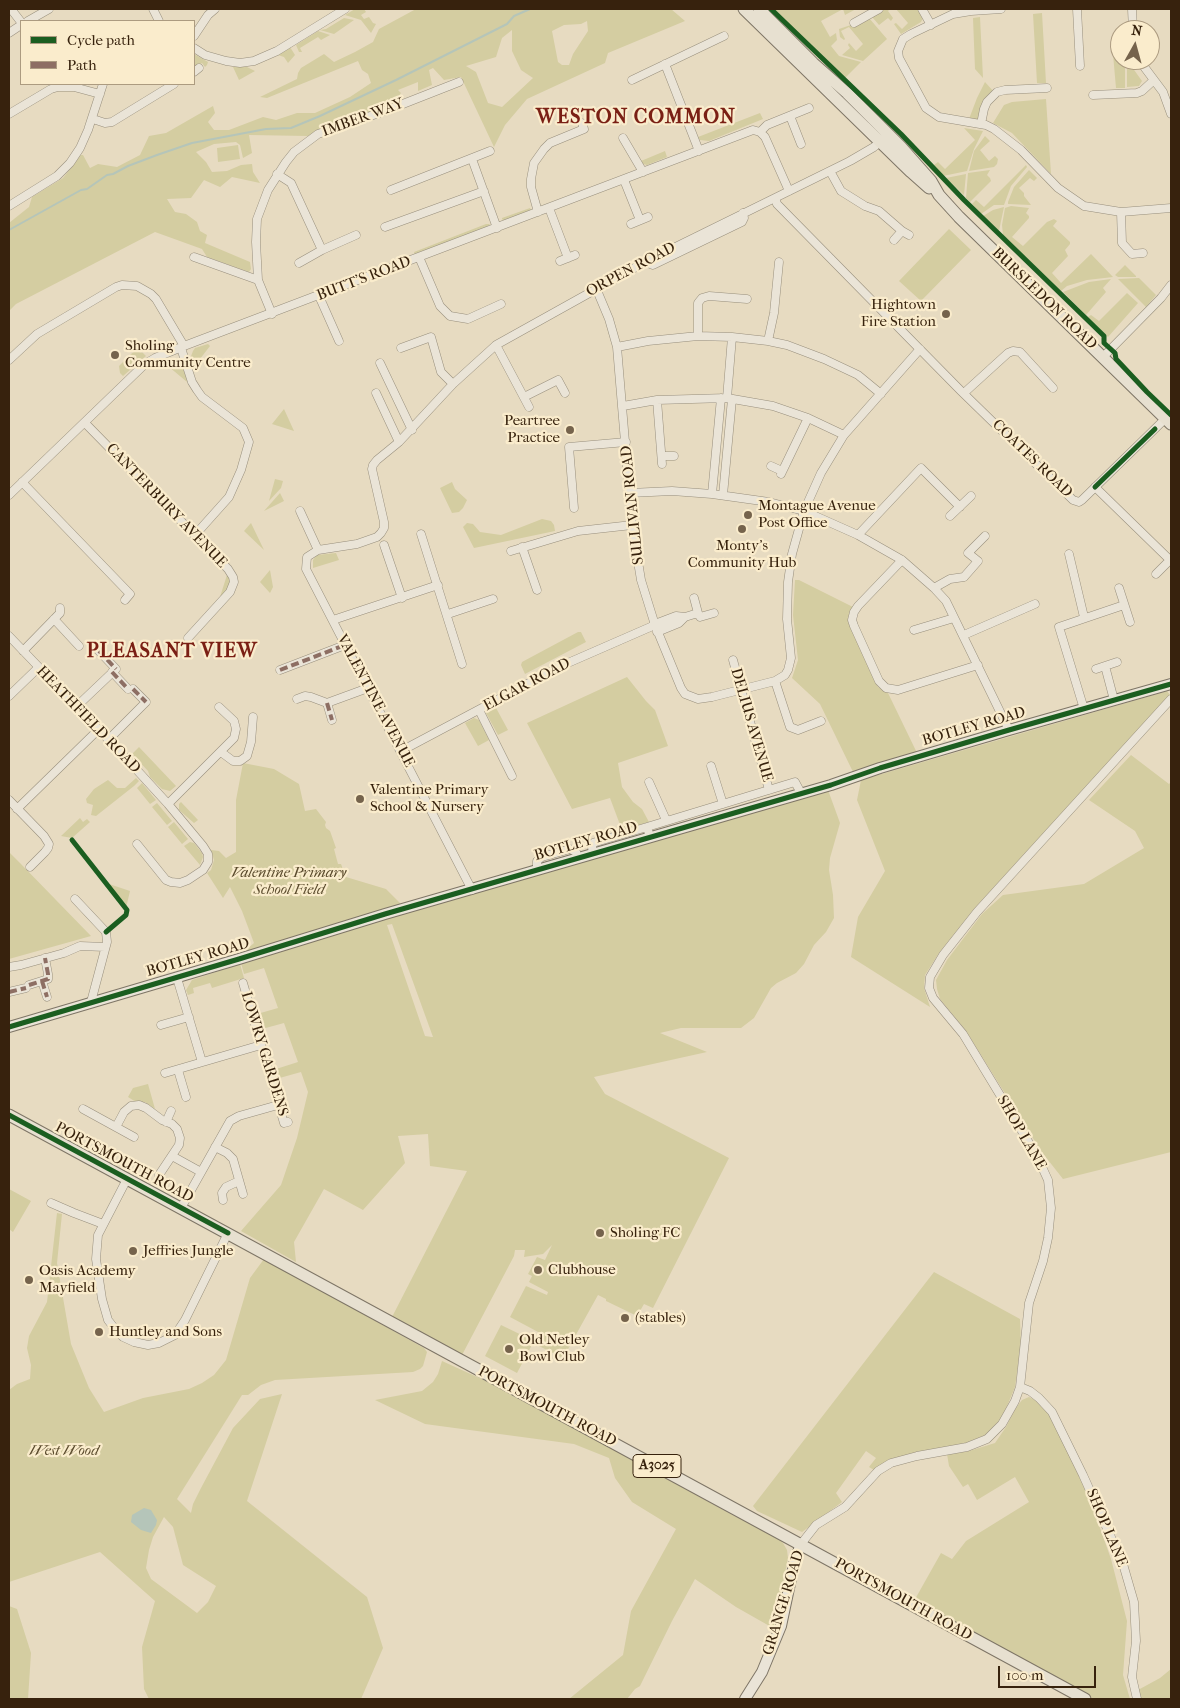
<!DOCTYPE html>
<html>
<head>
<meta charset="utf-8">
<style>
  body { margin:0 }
  #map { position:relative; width:1180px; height:1708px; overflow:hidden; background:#e7dbc1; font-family:"IM FELL French Canon",serif }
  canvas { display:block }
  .frame { position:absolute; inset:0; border:10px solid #37220d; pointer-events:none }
  .legend { position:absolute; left:20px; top:20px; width:175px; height:65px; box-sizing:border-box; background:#faeccc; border:1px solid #ac9b80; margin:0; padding:6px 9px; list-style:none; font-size:15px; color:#37220d }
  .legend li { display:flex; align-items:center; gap:10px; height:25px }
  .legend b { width:25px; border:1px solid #ac9b80 }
  .north { position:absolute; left:1110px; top:20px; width:50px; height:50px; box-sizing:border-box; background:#faeccc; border:1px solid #ac9b80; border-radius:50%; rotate:7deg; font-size:14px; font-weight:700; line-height:20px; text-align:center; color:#37220d }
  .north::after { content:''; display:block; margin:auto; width:18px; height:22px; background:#75634c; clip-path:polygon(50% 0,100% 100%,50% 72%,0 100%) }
  .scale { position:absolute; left:998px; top:1666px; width:98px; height:22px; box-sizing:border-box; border:2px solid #37220d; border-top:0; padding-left:6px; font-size:15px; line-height:18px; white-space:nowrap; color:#37220d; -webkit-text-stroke:4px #faeccc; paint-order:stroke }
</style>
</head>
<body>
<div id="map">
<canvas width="1180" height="1708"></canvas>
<div class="frame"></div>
<ul class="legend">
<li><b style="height:6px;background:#1b5e20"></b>Cycle path</li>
<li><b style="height:6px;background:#8d6e63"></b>Path</li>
</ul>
<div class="north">N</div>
<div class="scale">100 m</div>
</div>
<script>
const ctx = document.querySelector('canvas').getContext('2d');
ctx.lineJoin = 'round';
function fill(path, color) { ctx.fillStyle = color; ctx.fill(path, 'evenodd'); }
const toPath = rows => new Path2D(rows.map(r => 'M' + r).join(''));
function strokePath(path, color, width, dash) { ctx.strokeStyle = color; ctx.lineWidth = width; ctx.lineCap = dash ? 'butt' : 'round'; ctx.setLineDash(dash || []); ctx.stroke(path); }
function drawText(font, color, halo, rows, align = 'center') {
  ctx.font = font + ' "IM FELL French Canon",serif'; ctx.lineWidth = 4.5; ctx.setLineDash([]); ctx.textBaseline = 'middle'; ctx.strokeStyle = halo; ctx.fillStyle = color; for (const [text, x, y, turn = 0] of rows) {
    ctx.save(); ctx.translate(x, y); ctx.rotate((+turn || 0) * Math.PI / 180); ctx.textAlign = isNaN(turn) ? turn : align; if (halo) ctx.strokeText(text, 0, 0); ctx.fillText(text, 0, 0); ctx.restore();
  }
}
fill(toPath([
  [355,9,364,9,366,12,361,15,364,19,369,17,373,23,376,24,371,33,361,20,345,15],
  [416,9,671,9,685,21,608,53,605,63,527,99,505,125,494,147,461,77,444,80,433,68,429,70,432,85,418,91,418,82,398,90,401,93,392,105,308,136,249,135,252,153,243,158,240,145,236,142,214,144,196,152,206,162,212,172,227,171,241,165,252,164,253,172,260,183,232,177,220,187,204,180,191,198,167,199,175,212,186,214,197,222,200,231,207,235,205,243,250,262,251,269,249,272,207,257,202,249,155,232,16,304,9,311,9,223,29,207,32,197,63,178,81,155,83,155,90,168,98,164,117,167,140,155,149,136,166,133,213,106,215,113,208,122,214,130,229,130,263,117,276,120,297,113,315,113,350,97,371,83,368,74,362,70,358,61,267,98,260,97,297,79,298,73,301,68,324,54,334,62,355,52,373,42,379,29],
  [587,21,588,31,573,54,569,65,562,65,558,62,552,31,564,25,581,24],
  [512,30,512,51,521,70,533,78,502,107,488,103,476,72,466,66,496,57,502,38],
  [774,9,856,9,845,15,843,9,821,21,830,37,836,33,837,40,831,46,839,56,861,62,845,78],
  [883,9,890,9,888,11,893,18,891,21,888,18,879,25,873,18,873,14],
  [896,9,918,9,923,18,921,22,901,34,894,24,896,23,902,29,908,23],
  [1042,13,1046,83,1037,83,1033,14],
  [980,17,983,78,975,69,973,18],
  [344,18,354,20,334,34,320,30,326,29],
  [869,18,887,39,863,61,842,55,850,48,848,45,849,43,856,51,863,44,849,27,841,31,845,39,844,40,840,37,839,29,851,25,853,27],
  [318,31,330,35,321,40,318,37,300,48,302,52,299,52,296,45],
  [290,47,295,55,288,63,284,57,278,55],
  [1120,53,1120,60,1125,60,1125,88,1116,88,1113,54],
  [194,54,208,62,207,65,205,67,202,63,194,68],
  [1127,60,1142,81,1139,86,1127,87],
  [233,67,247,67,255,71,239,80],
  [985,82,994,92,979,120,969,119,977,98],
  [1046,99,1051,174,1012,133,993,123,1004,105,1012,102],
  [760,113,763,119,709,141,700,140,698,137],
  [964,128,983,131,974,149,967,171,943,176,934,165,938,162,945,169,975,140],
  [985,136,990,141,980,150,989,161,995,156,998,159,997,164,994,167,969,171,974,151],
  [238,145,240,159,218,162,217,148],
  [665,151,667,157,647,165,643,164,641,161],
  [1026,165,1027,167,1011,186,1004,205,994,205,981,214,972,204,976,200,984,207],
  [990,170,987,175,990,178,991,181,970,202,966,198,968,173],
  [1029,170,1037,178,1034,181,1030,178,1019,188,1024,193,1024,196,1031,205,1008,204,1008,202,1014,187],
  [966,174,964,195,946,178],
  [1011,206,1029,208,1026,213,1029,216,1029,218,1012,237,1023,246,1047,222,1054,219,1057,221,1053,226,1070,242,1070,244,1065,250,1068,256,1052,273,1061,283,1091,254,1113,277,1087,280,1067,286,1061,291,1003,235,1002,225,1005,208],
  [1004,207,1001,221,999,231,983,216,993,210],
  [530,208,531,210,529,212,506,221,505,219,504,221,502,219,502,218],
  [486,224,490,224,487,227,415,255,414,252],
  [949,229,971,250,921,301,899,281],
  [1125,265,1136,276,1136,277,1118,277,1115,275],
  [1139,278,1156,295,1146,307,1118,279],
  [1111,279,1103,288,1106,292,1086,315,1063,292,1089,282],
  [1127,293,1138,303,1108,337,1088,317,1091,315,1099,321],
  [208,344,210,346,193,368,190,359,193,351,195,348],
  [135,351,143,353,146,356,123,376,120,373,119,366,131,354],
  [171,359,178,361,181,364,186,376,187,382,162,361],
  [284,409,294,431,272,424],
  [275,479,283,481,281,488,269,501],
  [452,482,455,489,467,500,463,508,459,512,452,513,440,488],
  [280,493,284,501,264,511],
  [542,519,551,521,554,525,555,531,474,548,463,527,467,523,473,524,480,532,501,535],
  [251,523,264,550,244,531],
  [336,553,339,560,313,568,313,560,317,555],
  [270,570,273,587,270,593,260,582],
  [227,575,230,578,230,584,224,595,220,597],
  [795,580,799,580,853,607,849,614,849,624,878,687,888,693,918,755,854,774,820,704,792,678,798,660,793,615],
  [578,632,581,632,586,642,525,674,521,665,522,662],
  [627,677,646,701,655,710,668,746,618,763,622,787,633,802,642,809,649,822,622,830,610,798,572,809,527,723],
  [1167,691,1170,695,974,909,939,953,925,975,924,988,930,1007,851,957,858,917,885,871,857,800,861,780],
  [495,706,508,730,498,735,486,713,487,711],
  [474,718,479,720,489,740,478,746,465,723],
  [139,747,176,786,170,791,162,789,150,777,148,771,132,754],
  [1131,755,1169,784,1171,782,1171,1152,1063,1179,1041,1151,966,1031,940,999,937,989,936,980,947,960,982,914,1003,895,1084,884,1144,848,1135,831,1089,800],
  [243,763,274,769,299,784,305,811,316,809,326,822,325,825,326,828,330,831,336,848,334,849,338,864,341,864,346,877,386,889,401,904,828,790,840,823,830,858,829,870,833,895,834,918,826,932,814,945,804,964,796,973,777,983,771,988,754,1018,741,1028,681,1028,660,1033,707,1052,594,1077,605,1094,729,1158,653,1308,644,1304,637,1316,606,1301,606,1299,598,1295,563,1358,535,1344,540,1333,510,1317,526,1286,547,1295,548,1292,529,1282,532,1276,528,1274,537,1257,545,1260,552,1245,543,1254,524,1257,525,1250,515,1250,514,1256,462,1355,392,1317,467,1171,430,1166,428,1134,398,1136,405,1163,363,1210,324,1189,294,1242,296,1262,241,1231,281,1185,297,1138,308,1092,301,1072,276,1079,273,1070,298,1062,284,1023,262,1029,257,1014,278,1008,264,968,244,974,241,963,247,962,246,950,254,943,242,911,230,887,223,898,207,873,211,870,214,860,211,850,219,851,226,858,236,852,236,800],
  [392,924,433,1037,432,1037,425,1036,387,925],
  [136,778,139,781,134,786,96,816,91,815,93,805,87,803,86,799,94,789,108,780,117,788,125,788],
  [142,783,156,800,150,804,137,788],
  [181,802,198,820,194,823,179,810,179,804],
  [157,803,172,821,167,825,152,807],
  [80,818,83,822,87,819,90,822,72,838,61,836],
  [174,822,188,839,182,844,168,827],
  [190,842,194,843,202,853,203,857,200,865,184,846],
  [9,852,20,863,91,936,9,959],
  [106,883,130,891,126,908],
  [240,964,244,978,212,988,210,983,193,988,194,993,188,995,186,990,192,980],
  [148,1084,155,1109,145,1102,136,1102,128,1097,133,1088],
  [9,1189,31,1201,13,1232,9,1229],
  [57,1213,62,1214,57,1263,71,1344,89,1388,104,1412,143,1398,189,1389,202,1383,214,1375,226,1360,250,1278,264,1259,424,1348,427,1352,423,1366,420,1369,413,1372,275,1380,261,1385,248,1395,242,1395,177,1499,191,1513,193,1504,201,1488,233,1428,260,1399,282,1394,247,1501,367,1597,383,1648,361,1699,149,1699,144,1689,142,1647,155,1601,100,1552,9,1582,9,1390,17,1384,30,1379,31,1365,27,1348,29,1336,47,1302],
  [164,1517,173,1527,183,1565,216,1586,208,1602,197,1613,151,1579,146,1568,149,1550,153,1537],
  [934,1272,1020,1319,1021,1346,1015,1387,1003,1416,986,1435,966,1443,892,1459,874,1470,869,1467,876,1458,866,1451,836,1493,842,1502,802,1532,757,1511,753,1506],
  [501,1325,534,1341,517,1373,485,1356],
  [442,1361,508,1391,736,1517,776,1536,783,1543,787,1550,788,1558,777,1613,773,1628,736,1607,695,1579,672,1621,640,1686,635,1689,627,1699,569,1699,623,1655,631,1611,676,1529,632,1502,615,1478,609,1458,574,1444,425,1424,375,1400,422,1391,433,1382,438,1374],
  [1029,1397,1037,1401,1050,1415,1089,1497,1111,1559,1127,1621,1123,1675,1130,1699,1094,1699,914,1601,941,1553,952,1559,966,1541,1029,1502,1015,1477,977,1500,968,1484,963,1487,949,1466,947,1454,969,1451,995,1443,1006,1427,1015,1409,1022,1400],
  [9,1606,17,1609,31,1653,28,1699,9,1699],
  [1171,1669,1171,1699,1141,1699,1138,1690,1160,1678]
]), '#d4cda1');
fill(toPath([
  [144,1508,151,1510,157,1520,156,1525,151,1533,141,1530,131,1522,132,1515]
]), '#b5c5b9');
strokePath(toPath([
  [9,230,81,190,87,189,107,175,113,174,128,166,157,155,192,143,266,129,291,128,320,116,396,80,507,24,514,16,530,9]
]), '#b5c5b9', 2);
const street = toPath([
  [11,9,21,22],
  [153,9,159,21],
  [922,9,931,25],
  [1001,9,971,11,953,14,911,34,903,39,898,51,899,58,926,108,939,117,986,125,994,129,1021,150,1058,188,1084,206,1121,212,1171,208],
  [1077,9,1080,66],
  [1132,9,1133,30],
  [28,21,49,9],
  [854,23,879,9],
  [9,33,21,25],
  [194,36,208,15,215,9],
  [194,48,205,55,226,61,240,63,254,61,277,51,345,9],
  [1139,60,1163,92,1171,114],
  [665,64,699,151],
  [194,72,199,68],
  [632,80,724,36],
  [1093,95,1137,93,1142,91,1154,80],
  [9,114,51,89,58,87,74,87,100,94],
  [790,116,801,144],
  [93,119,105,123,112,122,174,84],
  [981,124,984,109,987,102,997,92,1005,90,1047,88],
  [760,132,767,125,809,108],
  [623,138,643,172],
  [472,159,497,228],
  [830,171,841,191,865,206,879,211,902,231,909,235],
  [277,174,291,183,322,250],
  [624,180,640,220],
  [391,190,490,151],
  [775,198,777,204,961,391,1073,500,1079,502,1082,500,1166,418],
  [9,206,57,176,70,163,80,148,88,130,103,84],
  [549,208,568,258],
  [538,212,531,187,531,179,534,163,544,149,550,143,584,129,582,123],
  [1121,212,1122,243,1132,254,1143,253],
  [631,224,648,217],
  [385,227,484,191],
  [894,240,902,231],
  [194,257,258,280],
  [419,257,440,306,450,316,468,319,501,304],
  [560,261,575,255],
  [645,262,653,265,742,222,744,218,743,213],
  [299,263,322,250,356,235],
  [596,288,609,319,617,347,632,525,641,580,655,625,681,688,685,694,698,699,712,697,775,681,785,675,788,670,791,658,787,619,788,582,792,554,804,511,821,473,844,435,920,349],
  [319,296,339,341],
  [272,314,258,280,256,242,257,219,268,190,286,162,294,152,318,134,385,111,459,82],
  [698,336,698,303,702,298,709,296,747,299],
  [768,341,774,313,779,262],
  [496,345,529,407],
  [617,347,648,341,698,336,732,337,768,341,787,345,824,359,858,375,881,394],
  [181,348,192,382,197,390,202,397,243,428,249,442,241,470,229,497,195,535],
  [401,348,431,337,441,372,453,384],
  [1103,357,1161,298,1171,285],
  [9,360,37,334,116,287,122,285,137,286,151,294,156,299,184,346],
  [380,363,412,430],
  [376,393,399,442],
  [964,393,1008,353,1013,351,1020,352,1053,388],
  [524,397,558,380,565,393],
  [727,398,732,337],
  [657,400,662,464],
  [623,406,657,400,727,398,773,406,808,418,844,435],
  [85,423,228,569,233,577,234,582,230,592,188,638],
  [662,456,674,456],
  [771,466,782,471],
  [781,474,808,418],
  [22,482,130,594,125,600],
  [1095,487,1170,560],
  [630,493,672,491,712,494,769,502,804,511,858,535,902,560,934,588,946,601,1009,730],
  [712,494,721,398],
  [9,495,145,364,155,358,184,346,753,130,760,132,765,137,789,191],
  [723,495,732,399],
  [574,508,569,447,626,442],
  [300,511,318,550],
  [950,516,971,496],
  [421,534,462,664],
  [858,535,921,468,960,507],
  [384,545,402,598],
  [522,547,537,590],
  [511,551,578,531,632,525],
  [1069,554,1084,617],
  [902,560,858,606,854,612,852,620,854,626,879,681,886,688,898,690,978,665],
  [1156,574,1171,559],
  [934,588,950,579,964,577,978,561,968,553,985,536],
  [1119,588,1130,622],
  [698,613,700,617,714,613],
  [448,614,493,599],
  [685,617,698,613,694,598],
  [54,619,79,646],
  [333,620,438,585],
  [655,624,676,616,685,617,679,623,657,632],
  [914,630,954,618],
  [964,635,1035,604],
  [9,636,125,757,168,804,203,846,208,854,208,862,203,870,188,880,180,883,171,882,166,880,137,844],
  [23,651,60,613,60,608],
  [733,660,769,790],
  [1105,666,1114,700],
  [1096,669,1117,662],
  [280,670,345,645],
  [112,672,128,689],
  [775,681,790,727,798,730,821,721],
  [9,696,38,668],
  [297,699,305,696,311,697,327,703,368,688],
  [327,703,332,720],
  [76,707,116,669,99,651],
  [1084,709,1059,627,1124,605],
  [479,710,512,776],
  [108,740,146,702,133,689],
  [401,751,561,666,655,625],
  [221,752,233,761,240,761,247,756,251,742,253,717],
  [711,766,723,804],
  [649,782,666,820],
  [9,800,44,836,49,844,48,848,45,852,30,867],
  [168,804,234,738,236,729,234,721,219,707],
  [17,809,98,730],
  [650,837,647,827,795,782,801,793],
  [593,853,592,847,593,843,596,842,647,827],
  [537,870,537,861,542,857,570,849,576,852,578,858],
  [472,890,306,569,307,557,318,550,357,544,377,537,381,533,384,528,384,522,372,469,373,465,377,460,399,442,453,384,496,345,645,262,850,161,874,147,883,139],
  [75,899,106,932,107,942,91,1002],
  [9,967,21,965,64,953,80,946,105,947],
  [177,978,202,1062],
  [42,981,47,997],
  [243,983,284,1123,288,1122],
  [29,985,48,979,48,974,45,958],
  [9,992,26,988],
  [161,1025,189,1017],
  [178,1070,186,1097],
  [165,1073,261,1045],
  [83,1109,134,1137],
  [166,1122,171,1111],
  [116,1127,124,1112,131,1106,139,1105,146,1108,162,1120,172,1124,177,1129,180,1138,179,1145,159,1175],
  [215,1147,227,1153,233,1159,243,1194],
  [172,1156,201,1172],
  [127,1179,98,1235,96,1259,102,1299,108,1320,115,1329,123,1337,134,1342,148,1345,159,1343,175,1335,185,1320,228,1233],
  [223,1200,222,1193,226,1187,239,1181],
  [51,1203,74,1213,103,1224],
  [181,1208,230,1121,239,1116,278,1105],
  [1020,1387,1030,1391,1039,1398,1052,1412,1083,1475,1123,1564,1134,1602,1136,1641,1132,1677,1137,1699],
  [801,1544,816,1525,845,1507,878,1471,891,1463,917,1456,967,1447,987,1439,1002,1424,1015,1401,1020,1387,1029,1303,1043,1261,1048,1238,1051,1208,1048,1180,1037,1156,963,1034,933,998,929,988,930,977,943,955,977,912,1171,699]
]);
const secondary = toPath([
  [9,1027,239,959,385,914,831,785,880,768,1009,730,1171,684],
  [745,1699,762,1672,781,1626,795,1560,801,1544]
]);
const primary = toPath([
  [744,9,911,172,929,188],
  [759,9,813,63,847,93,901,147,931,181,939,195,959,217,1171,424],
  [9,1115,1085,1699]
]);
strokePath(street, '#988f7d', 9);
strokePath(secondary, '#7e7566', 12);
strokePath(primary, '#7e7566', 13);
strokePath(street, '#eae4d7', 8);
strokePath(secondary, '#eae4d7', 10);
strokePath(primary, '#e7e0d0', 11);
strokePath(toPath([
  [99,651,116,669],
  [280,670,345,645],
  [112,672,128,689],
  [133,689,146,702],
  [327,703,332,720],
  [42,981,47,997],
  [29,985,48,979,48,974,45,958],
  [9,992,26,988]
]), '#8d6e63', 4, [8, 4]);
strokePath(toPath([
  [771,9,901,134,964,200,1104,336,1104,343,1115,353,1116,359,1147,392,1171,415],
  [1095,487,1155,429],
  [72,840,127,910,126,915,106,932],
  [9,1027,239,959,385,914,831,785,880,768,1009,730,1171,684],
  [9,1115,228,1233]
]), '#1b5e20', 5);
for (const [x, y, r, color] of [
  [946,314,5,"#75634c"],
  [115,355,5,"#75634c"],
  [570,430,5,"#75634c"],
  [748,515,5,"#75634c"],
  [742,529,5,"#75634c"],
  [360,799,5,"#75634c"],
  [600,1233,5,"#75634c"],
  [133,1251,5,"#75634c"],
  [538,1270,5,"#75634c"],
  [29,1280,5,"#75634c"],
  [625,1318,5,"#75634c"],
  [99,1332,5,"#75634c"],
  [509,1349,5,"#75634c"]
]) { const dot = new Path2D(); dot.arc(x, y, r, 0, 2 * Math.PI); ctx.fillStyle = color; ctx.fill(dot); strokePath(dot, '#faeccc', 2); }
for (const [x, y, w] of [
  [657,1466,48]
]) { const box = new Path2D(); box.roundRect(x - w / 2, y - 11.5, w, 23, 4); ctx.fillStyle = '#faeccc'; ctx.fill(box); strokePath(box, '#37220d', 1); }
drawText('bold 14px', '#37220d', null, [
  ["A3025",657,1466]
]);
drawText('15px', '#37220d', '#faeccc', [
  ["IMBER WAY",363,118,-20],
  ["ORPEN ROAD",631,270,-28],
  ["BUTT'S ROAD",364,279,-21],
  ["BURSLEDON ROAD",1044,299,44],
  ["COATES ROAD",1032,459,44],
  ["SULLIVAN ROAD",633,505,-96],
  ["CANTERBURY AVENUE",166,506,46],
  ["ELGAR ROAD",527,685,-28],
  ["VALENTINE AVENUE",375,701,62],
  ["HEATHFIELD ROAD",88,720,46],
  ["DELIUS AVENUE",751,725,74],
  ["BOTLEY ROAD",974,727,-16],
  ["BOTLEY ROAD",586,842,-16],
  ["BOTLEY ROAD",198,958,-16],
  ["LOWRY GARDENS",264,1054,73],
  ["SHOP LANE",1021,1133,60],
  ["PORTSMOUTH ROAD",124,1163,28],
  ["PORTSMOUTH ROAD",547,1407,28],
  ["SHOP LANE",1106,1528,67],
  ["PORTSMOUTH ROAD",903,1600,29],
  ["GRANGE ROAD",784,1603,-73]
]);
drawText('15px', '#37220d', '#faeccc', [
  ["Hightown",936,305,"right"],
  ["Fire Station",936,322,"right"],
  ["Sholing",125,346],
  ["Community Centre",125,363],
  ["Peartree",560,421,"right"],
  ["Practice",560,438,"right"],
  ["Montague Avenue",758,506],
  ["Post Office",758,523],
  ["Monty's",742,546,"center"],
  ["Community Hub",742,563,"center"],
  ["Valentine Primary",370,790],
  ["School & Nursery",370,807],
  ["Sholing FC",610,1233],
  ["Jeffries Jungle",143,1251],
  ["Clubhouse",548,1270],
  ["Oasis Academy",39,1271],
  ["Mayfield",39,1288],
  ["(stables)",635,1318],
  ["Huntley and Sons",109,1332],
  ["Old Netley",519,1340],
  ["Bowl Club",519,1357]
], 'left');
drawText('italic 15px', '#5a4a2c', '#faeccc', [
  ["Valentine Primary",289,873],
  ["School Field",289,890],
  ["West Wood",64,1451]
]);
ctx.letterSpacing = '1px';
drawText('bold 20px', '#7a1f14', '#faeccc', [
  ["WESTON COMMON",636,118],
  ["PLEASANT VIEW",172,652]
]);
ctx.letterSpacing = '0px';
</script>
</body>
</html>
